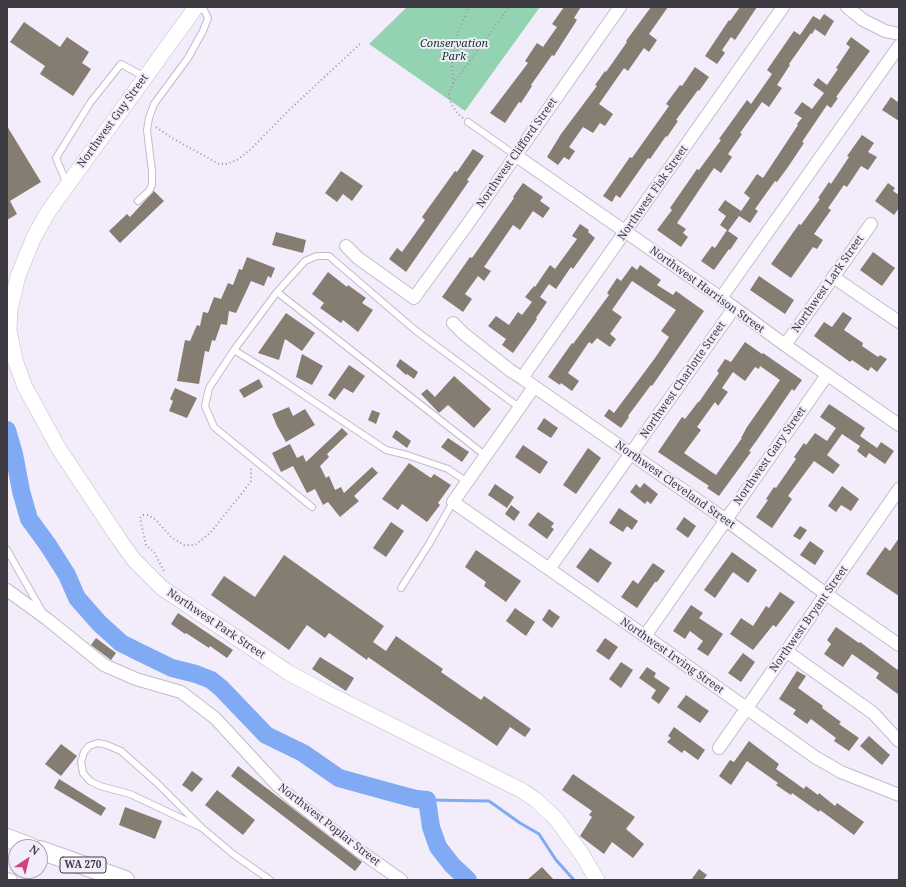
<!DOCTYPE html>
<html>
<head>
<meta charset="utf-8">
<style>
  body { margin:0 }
  #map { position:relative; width:906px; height:887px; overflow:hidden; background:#f2ecfb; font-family:"Noto Serif",serif }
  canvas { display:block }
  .frame { position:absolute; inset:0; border:8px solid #3e3c42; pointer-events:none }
  .north { position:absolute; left:8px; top:839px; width:40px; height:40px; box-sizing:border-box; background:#f2ecfb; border:1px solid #aaa6b1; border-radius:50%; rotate:35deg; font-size:11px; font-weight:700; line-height:16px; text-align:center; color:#3e3c42 }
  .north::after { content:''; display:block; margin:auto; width:14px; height:18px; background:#cc4482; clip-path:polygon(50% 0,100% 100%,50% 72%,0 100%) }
</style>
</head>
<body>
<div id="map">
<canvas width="906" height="887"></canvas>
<div class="frame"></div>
<div class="north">N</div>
</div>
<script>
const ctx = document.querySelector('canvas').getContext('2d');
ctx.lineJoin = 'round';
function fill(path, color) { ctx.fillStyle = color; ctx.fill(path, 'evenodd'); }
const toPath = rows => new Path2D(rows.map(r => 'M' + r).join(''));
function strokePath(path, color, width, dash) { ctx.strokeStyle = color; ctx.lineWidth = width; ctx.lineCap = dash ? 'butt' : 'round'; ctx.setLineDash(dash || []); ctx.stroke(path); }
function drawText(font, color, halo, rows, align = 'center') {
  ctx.font = font + ' "Noto Serif",serif'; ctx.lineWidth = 4; ctx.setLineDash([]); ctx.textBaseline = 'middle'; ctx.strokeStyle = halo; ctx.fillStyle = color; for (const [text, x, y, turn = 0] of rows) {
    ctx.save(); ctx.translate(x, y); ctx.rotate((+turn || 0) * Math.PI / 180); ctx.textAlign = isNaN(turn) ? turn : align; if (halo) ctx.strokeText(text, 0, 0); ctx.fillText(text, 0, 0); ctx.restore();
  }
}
fill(toPath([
  [407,7,540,7,465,111,369,44]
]), '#93d3b2');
strokePath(toPath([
  [427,800,489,801,520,823,539,834,556,860,574,880]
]), '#81aaf4', 3);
strokePath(toPath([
  [7,430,14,454,21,491,29,519,48,545,67,575,77,598,99,623,121,643,141,653,172,668,196,674,211,680,221,688,266,735,303,753,339,778,397,794,416,799,427,800,431,827,438,847,452,865,468,880]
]), '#81aaf4', 18);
fill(toPath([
  [564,7,581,7,574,18,577,20,554,56,552,55,531,85,532,86,521,103,519,102,505,123,490,113,528,63,525,61,537,43,543,47,557,27,552,24],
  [651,7,668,7,649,34,657,40,649,52,644,48,628,71,624,68,599,104,613,114,605,126,600,123,593,133,583,127,569,147,575,151,569,160,564,157,558,165,547,157,561,134,597,86,595,85,605,71,606,72,627,42,626,41],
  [740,7,757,7,735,40,731,37,722,50,725,53,717,64,705,56,729,20,730,21],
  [824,14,834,21,825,36,815,29,812,34,811,33,789,64,790,65,777,85,782,88,769,107,762,102,740,133,742,134,728,154,732,157,721,173,714,168,677,223,686,229,683,233,688,237,681,247,657,230,672,210,670,208,697,169,699,170,721,140,719,139,747,100,751,104,772,74,767,70,794,31,800,35,813,16,820,20],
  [24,22,60,47,67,37,89,52,82,63,91,69,73,96,40,74,45,66,10,42],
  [851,37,870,51,836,97,838,98,831,108,827,105,802,142,804,143,788,167,777,182,775,181,755,209,758,211,750,223,739,216,728,231,738,238,730,250,729,249,714,270,701,261,712,246,715,248,727,230,720,225,726,216,718,210,725,200,741,211,750,198,744,193,757,174,763,178,798,125,797,124,802,118,794,113,802,102,812,109,824,93,813,85,818,78,827,85,838,69,836,68,850,47,846,44],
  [695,67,709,77,699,91,698,90,676,120,678,121,667,137,666,136,650,159,648,158,620,198,616,195,612,202,603,196,630,157,632,158,669,106,666,104,680,85,682,86],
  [891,97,899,103,899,121,882,110],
  [7,126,41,182,10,201,17,214,7,220],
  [862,135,874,143,868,152,877,157,868,170,861,166,847,187,844,185,828,208,831,210,814,234,823,240,817,249,813,247,791,278,771,264,799,224,801,225,820,199,818,198,829,182,831,184,849,157,847,156],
  [473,149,484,156,467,180,469,181,406,272,389,259,397,248,402,252,425,220,422,217,455,171,457,172],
  [341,171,363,186,352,201,343,194,337,202,325,193],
  [523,183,543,197,540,201,550,208,543,218,533,211,520,230,513,225,484,267,491,271,484,281,478,276,465,294,472,299,463,312,442,297,470,257,472,258,514,198,513,197],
  [888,183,895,188,893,191,899,195,899,208,894,215,875,201],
  [154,191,164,201,120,243,109,231,127,214,130,217],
  [580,224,589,230,588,232,595,238,573,269,571,267,556,289,549,284,540,297,547,302,536,318,537,319,513,353,502,345,506,339,488,326,496,316,509,325,518,312,522,315,532,302,525,297,534,286,535,287,550,265,555,269,577,239,572,236],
  [276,232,306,240,303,253,272,245],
  [873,252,895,268,882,286,860,270],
  [247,257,275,268,271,278,268,276,264,286,251,281,236,313,229,311,227,325,221,324,215,341,212,340,209,352,205,351,199,384,177,381,185,340,190,341,197,325,200,326,203,312,208,313,214,297,221,299,228,283,233,285,239,269,242,270],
  [640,265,661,280,657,285,673,295,676,291,704,311,652,386,651,385,628,416,629,417,621,428,604,416,609,409,614,413,655,358,669,337,661,331,676,310,632,281,612,310,622,317,610,334,616,339,610,347,597,338,592,344,589,342,568,373,579,381,572,391,561,383,560,385,548,377,572,343,573,344,609,295,607,293,617,278,621,281,632,266,637,270],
  [328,272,347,287,348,285,366,298,362,303,373,310,358,332,343,320,341,323,320,308,324,303,312,294],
  [759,276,794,300,785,314,750,290],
  [843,312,852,318,844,330,863,343,862,346,878,357,880,355,887,359,877,372,871,367,868,371,852,360,850,362,814,336,824,322,832,327],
  [286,313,315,333,302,351,285,339,279,360,258,353],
  [745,342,762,354,763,353,802,380,794,391,792,389,757,440,749,451,751,452,719,496,707,488,709,486,658,452,682,417,685,419,698,402,699,402,719,373,717,371,725,359,731,362],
  [760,366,780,380,747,427,741,438,742,438,716,475,684,453,701,430,697,427,715,402,718,406,728,392,722,388,733,372,745,381,755,367,759,369],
  [302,354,323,366,312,385,296,377],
  [400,359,418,372,414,379,407,374,406,375,396,366],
  [349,365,365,376,353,393,344,388,335,400,328,395],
  [454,376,491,409,474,428,448,405,439,413,421,394,427,389,435,397],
  [259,379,263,387,244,398,239,390],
  [175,388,197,398,187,418,169,411,173,401,170,399],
  [829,404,865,428,860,436,877,448,881,442,894,451,885,464,869,453,866,458,857,451,860,446,842,434,827,455,840,465,833,474,814,461,788,496,792,499,772,528,756,517,768,500,766,499,774,487,776,488,796,459,794,457,804,443,806,445,815,433,827,441,836,428,820,417],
  [289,407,293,416,305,409,315,425,286,442,277,426,272,414],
  [372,410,380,413,376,424,368,420],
  [544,418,558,428,551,438,537,429],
  [342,428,348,434,327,454,329,457,320,466,326,478,329,476,335,490,341,487,344,493,372,467,378,473,354,496,359,501,340,517,328,502,323,505,315,489,307,493,293,466,281,472,272,453,290,444,297,458,303,455,306,462],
  [396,430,411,441,407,448,392,437],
  [448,438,469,452,462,462,441,447],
  [523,445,548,462,540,474,515,457],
  [588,448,601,458,576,494,563,485],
  [409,463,431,478,434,474,451,485,438,503,440,505,427,522,402,504,398,510,382,499],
  [644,483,658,494,651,504,647,501,645,504,630,492,636,484,640,488],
  [495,484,514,497,507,508,488,495],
  [842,486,859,499,851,511,841,505,836,512,828,506],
  [511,505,520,512,514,521,505,514],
  [619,508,638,521,632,530,627,526,623,532,609,523],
  [538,512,554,523,551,527,554,529,547,539,528,525],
  [684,517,696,526,688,538,676,529],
  [391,522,404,531,386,557,373,548],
  [800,526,807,530,800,540,793,536],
  [899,538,899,596,866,574,885,547,890,551],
  [810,541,824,551,815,565,800,555],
  [590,548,612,563,598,583,576,567],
  [476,550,521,581,506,602,484,586,486,582,465,567],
  [732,552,757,570,748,583,733,572,715,598,704,590],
  [284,555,384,626,373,642,386,651,396,636,443,669,441,672,481,700,484,696,531,729,525,737,510,727,497,746,368,657,367,660,329,633,325,638,307,625,289,650,211,595,224,576,255,597],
  [653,563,665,571,657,582,655,582,637,608,621,597,633,580,638,584],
  [780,592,795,602,776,627,773,625,753,650,730,634,741,618,753,626,766,606,769,608],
  [691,605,703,613,699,618,723,634,708,656,697,649,703,641,690,631,685,639,673,631],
  [515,608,535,622,526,636,506,621],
  [549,609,560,617,552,628,542,620],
  [178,613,233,650,227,658,210,646,209,648,186,633,185,634,171,624],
  [836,627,859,643,860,642,899,671,899,695,876,678,879,673,852,654,843,667,824,654,831,644,827,640],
  [96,638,116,653,111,660,91,645],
  [605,638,618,647,609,660,596,651],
  [743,653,755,662,741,682,728,673],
  [320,657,354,678,346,691,312,669],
  [621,662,633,670,621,688,609,679],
  [647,667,656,673,654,677,670,688,659,704,651,698,656,690,639,678],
  [797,671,806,676,798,688,823,706,822,708,841,722,839,724,859,738,849,751,834,741,836,738,811,719,807,724,793,714,796,710,779,699],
  [686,695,709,711,700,723,677,707],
  [674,727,705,750,698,760,684,750,682,753,667,742,671,738,668,736],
  [869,736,890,755,882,765,860,746],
  [749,741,779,764,776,769,804,789,806,786,818,795,819,793,835,806,837,803,864,822,854,835,820,810,819,812,792,793,791,795,776,785,778,783,747,761,731,785,719,776,730,760,734,762],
  [61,744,77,756,61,776,45,764],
  [238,766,362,862,355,871,231,776],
  [192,771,203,779,192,792,182,785],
  [573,774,635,817,626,829,644,844,633,858,612,842,604,854,580,836,592,817,589,815,592,811,562,790],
  [59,779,106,808,101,816,54,788],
  [217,790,255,820,243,835,205,805],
  [125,807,162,821,155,839,119,825],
  [542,867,554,880,527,880],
  [699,869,707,875,703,880,691,880]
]), '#857d71');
const service = toPath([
  [468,122,515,155],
  [67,184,56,158,90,103,121,64,145,77],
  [138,201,149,191,152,185,152,171,147,130,149,118,154,104,188,58,203,31,208,18,204,10,201,7],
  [277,292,305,261,317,256,329,256,415,330,520,408],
  [234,350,274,375,386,450,407,455,448,469,467,482],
  [312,507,214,427,205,406,209,388,234,350,277,292,486,456],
  [7,550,43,613],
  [401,588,429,544,453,502],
  [202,828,130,794,100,786,90,781,83,773,81,762,84,752,89,746,98,743,107,745,121,751,156,782,202,828,233,854,270,880]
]);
const minor = toPath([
  [847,7,863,20,885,31,899,34],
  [515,155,721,298,785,345,899,425],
  [346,246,358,258,414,298,467,225,620,7],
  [833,277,899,322],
  [721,298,899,46],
  [453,323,464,334,511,371,522,378,726,520,826,594,899,645],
  [785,345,871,224],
  [522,378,783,7],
  [534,387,453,502,645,636,815,757,841,772,899,795],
  [549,569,734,308],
  [7,590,47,619,104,665,136,679,181,692,215,718,276,784,293,799,357,849,401,880],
  [645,636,827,375],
  [786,651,873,713,899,741],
  [719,748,899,489],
  [7,879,11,880]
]);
const tertiary = toPath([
  [196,7,48,212,34,237,18,276,10,310,9,330,15,360,25,387,59,449,119,539,134,560,162,588,289,673,323,691,521,790,536,800,556,819,581,853,597,880]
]);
const primary = toPath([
  [7,838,31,847],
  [40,850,125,880]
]);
strokePath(service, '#c2bcca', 8);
strokePath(minor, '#c2bcca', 14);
strokePath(tertiary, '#c2bcca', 16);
strokePath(primary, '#c2bcca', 20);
strokePath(toPath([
  [453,83,452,59,456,38,469,7],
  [463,118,458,114,451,104,449,94,453,84,509,7],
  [156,127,172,138,219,164,227,164,237,160,250,150,288,111,361,43],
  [164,571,154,552,146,545,140,518,143,515,148,515,156,520,171,537,184,545,195,545,210,533,243,492,251,481,251,467]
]), '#9d99a4', 2, [1, 3]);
strokePath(service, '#fff', 6);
strokePath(minor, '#fff', 12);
strokePath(tertiary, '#fff', 15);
strokePath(primary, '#fff', 18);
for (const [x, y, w] of [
  [83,865,46]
]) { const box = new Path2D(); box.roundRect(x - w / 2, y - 8, w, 16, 3); ctx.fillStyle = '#f2ecfb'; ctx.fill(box); strokePath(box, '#3e3c42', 1); }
drawText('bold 10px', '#3e3c42', null, [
  ["WA 270",83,865]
]);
drawText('italic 11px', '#0b3725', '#f2ecfb', [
  ["Conservation",454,44],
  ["Park",454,57]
]);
drawText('11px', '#3e3c42', '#f2ecfb', [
  ["Northwest Guy Street",113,121,-54],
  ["Northwest Clifford Street",517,153,-55],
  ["Northwest Fisk Street",653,193,-55],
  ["Northwest Lark Street",828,284,-55],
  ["Northwest Harrison Street",707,290,36],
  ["Northwest Charlotte Street",683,380,-55],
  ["Northwest Gary Street",770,456,-55],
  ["Northwest Cleveland Street",675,485,35],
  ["Northwest Bryant Street",809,619,-55],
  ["Northwest Park Street",216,624,34],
  ["Northwest Irving Street",672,656,35],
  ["Northwest Poplar Street",329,825,38]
]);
</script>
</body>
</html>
